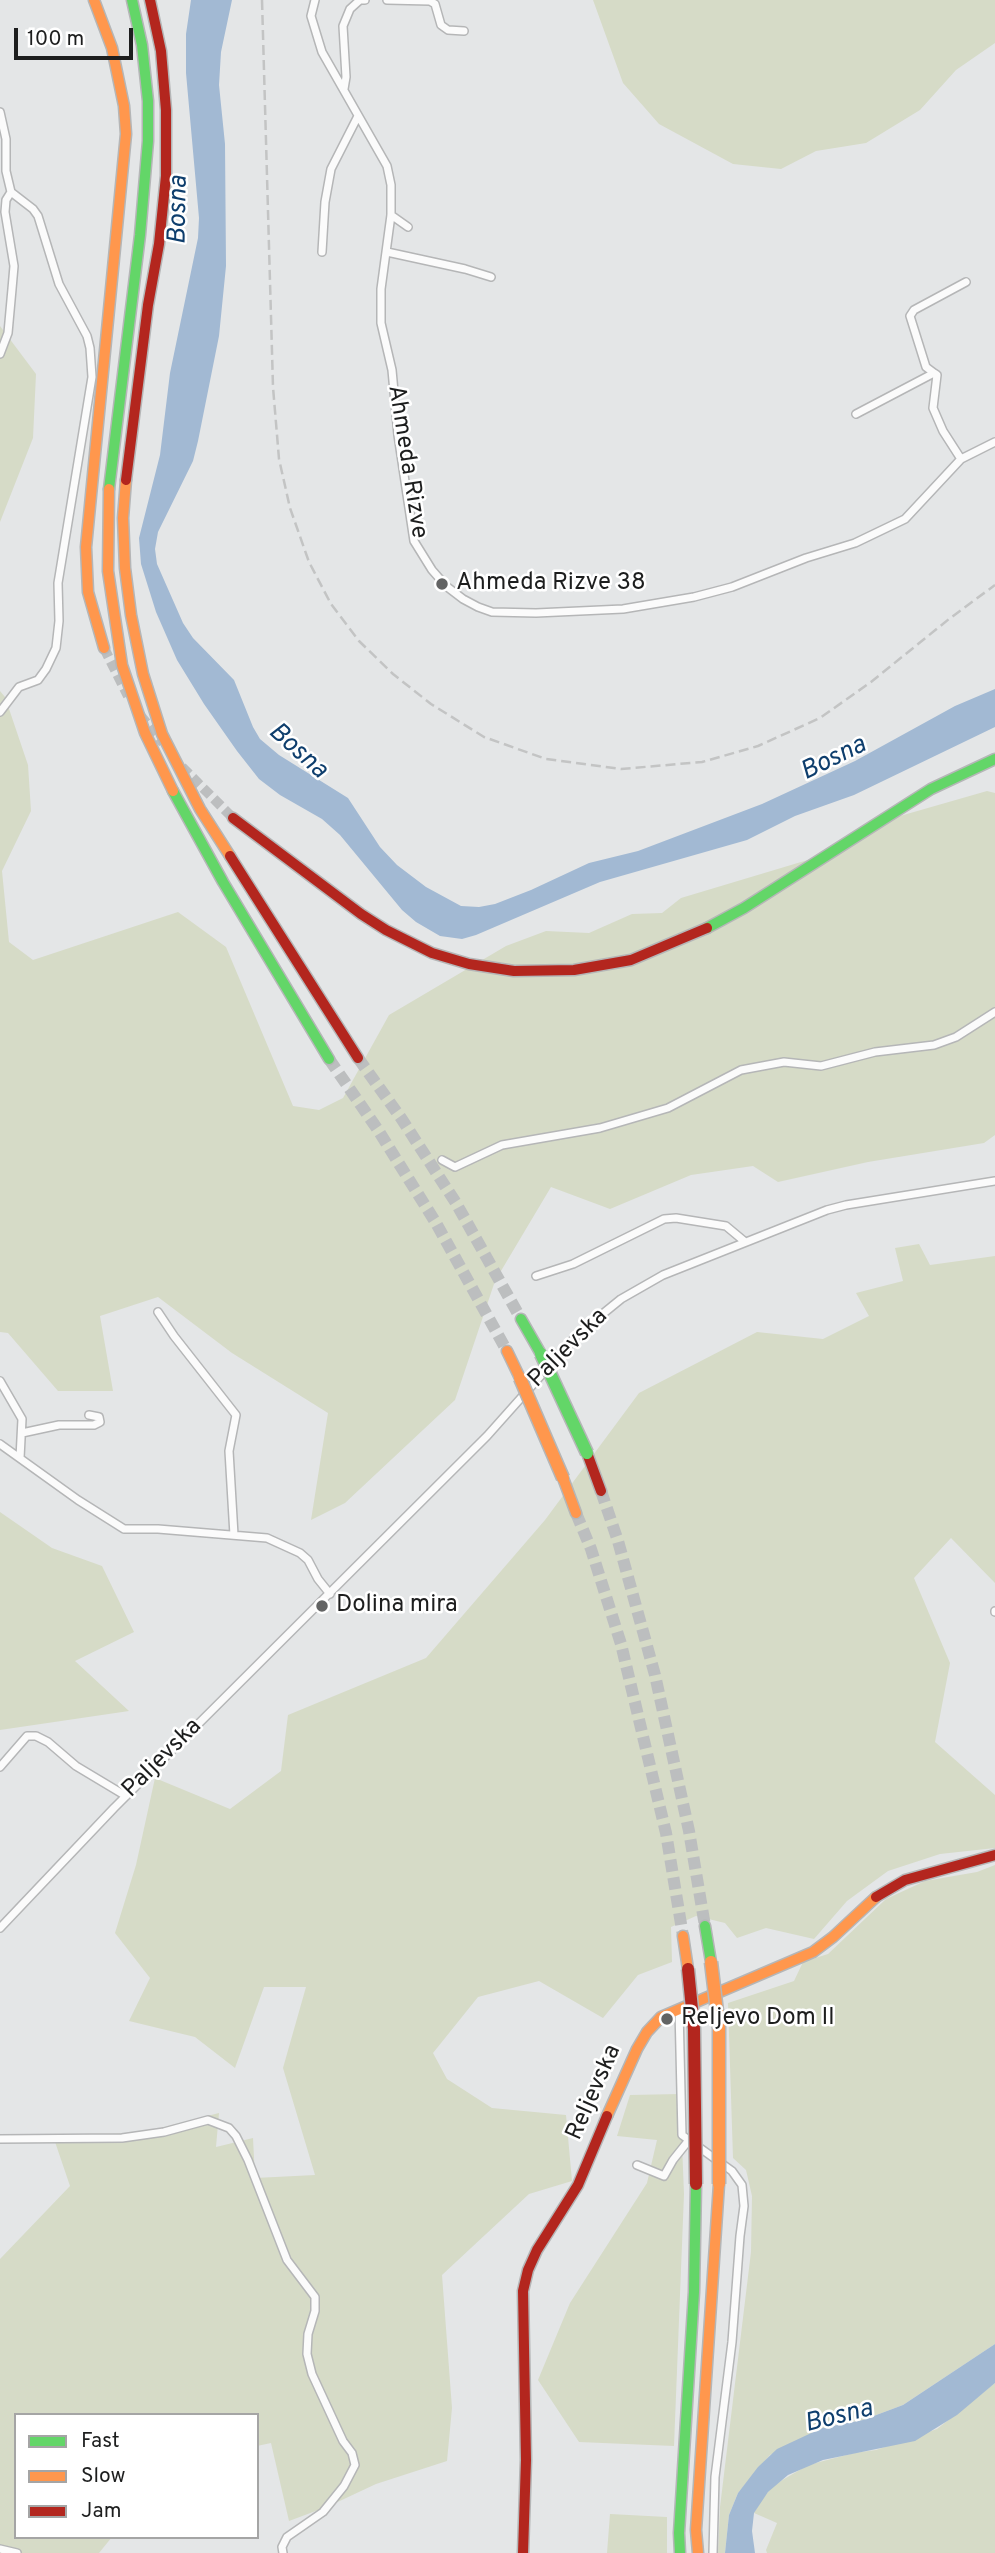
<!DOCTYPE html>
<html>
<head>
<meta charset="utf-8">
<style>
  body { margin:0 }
  #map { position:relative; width:995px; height:2553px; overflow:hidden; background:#e4e6e7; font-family:Overpass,sans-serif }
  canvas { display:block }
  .legend { position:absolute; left:14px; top:2413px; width:245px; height:126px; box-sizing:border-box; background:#fff; border:2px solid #a5a5a5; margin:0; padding:9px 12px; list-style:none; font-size:21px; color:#1d1e1e }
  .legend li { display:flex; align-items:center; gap:14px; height:35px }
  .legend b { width:35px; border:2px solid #a5a5a5 }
  .scale { position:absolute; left:14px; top:28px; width:119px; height:32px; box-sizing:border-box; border:4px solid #1d1e1e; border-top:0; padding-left:9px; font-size:21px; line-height:24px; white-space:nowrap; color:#1d1e1e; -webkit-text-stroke:5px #fff; paint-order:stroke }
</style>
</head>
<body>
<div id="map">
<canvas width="995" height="2553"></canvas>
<ul class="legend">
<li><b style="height:9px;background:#63d668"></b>Fast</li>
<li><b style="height:9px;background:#ff974d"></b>Slow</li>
<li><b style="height:9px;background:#b3261e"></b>Jam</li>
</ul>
<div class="scale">100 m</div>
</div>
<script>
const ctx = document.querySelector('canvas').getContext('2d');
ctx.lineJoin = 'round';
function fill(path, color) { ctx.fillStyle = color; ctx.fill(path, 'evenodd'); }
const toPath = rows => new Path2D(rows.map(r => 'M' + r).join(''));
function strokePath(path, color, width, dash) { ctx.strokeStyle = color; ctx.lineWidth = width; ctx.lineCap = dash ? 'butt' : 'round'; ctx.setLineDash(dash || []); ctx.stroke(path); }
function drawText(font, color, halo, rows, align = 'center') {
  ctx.font = font + ' Overpass,sans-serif'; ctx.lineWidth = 5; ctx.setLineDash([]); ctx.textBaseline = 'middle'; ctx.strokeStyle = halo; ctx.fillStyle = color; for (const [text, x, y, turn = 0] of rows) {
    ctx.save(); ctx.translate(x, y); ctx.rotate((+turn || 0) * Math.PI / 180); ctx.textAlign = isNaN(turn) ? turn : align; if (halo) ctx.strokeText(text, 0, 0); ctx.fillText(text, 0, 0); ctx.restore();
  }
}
fill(toPath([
  [593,0,995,0,995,43,956,70,920,110,866,143,816,151,781,169,733,164,659,124,623,83],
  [0,326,36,374,33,438,0,522],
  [0,691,5,697,28,765,31,811,2,871,9,942,33,960,178,912,226,947,293,1106,319,1110,343,1098,389,1015,506,946,546,931,589,933,632,914,662,913,681,898,831,853,893,818,987,791,995,793,995,1135,984,1143,868,1162,778,1182,753,1166,691,1175,610,1209,551,1187,495,1281,455,1400,345,1503,311,1520,328,1413,232,1353,158,1297,100,1316,113,1391,58,1391,8,1333,0,1332],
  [919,1244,930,1265,995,1256,995,1583,951,1538,914,1578,950,1663,935,1742,995,1795,995,1848,940,1854,888,1871,847,1901,814,1939,766,1928,737,1938,725,1923,696,1916,671,1927,672,1962,638,1975,603,2018,539,1981,478,1997,433,2053,447,2079,492,2108,566,2115,572,2181,529,2194,442,2275,452,2408,447,2461,376,2484,329,2506,289,2521,271,2443,257,2446,257,2415,16,2415,16,2537,112,2537,99,2553,0,2553,0,2259,70,2186,53,2136,141,2133,219,2113,216,2147,253,2138,255,2178,315,2175,283,2068,306,1987,264,1987,235,2068,195,2037,129,2021,150,1978,115,1933,136,1865,155,1778,230,1809,281,1771,288,1715,426,1658,545,1520,639,1393,757,1332,823,1339,869,1316,856,1293,903,1281,895,1248],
  [0,1512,52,1548,102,1566,134,1632,75,1661,129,1711,0,1730],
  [995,1865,995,2344,903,2405,863,2420,837,2424,770,2455,738,2493,729,2515,725,2553,718,2553,720,2507,751,2252,752,2196,746,2170,733,2158,728,2003,794,1981,803,1962,828,1954,886,1899,925,1881,977,1872],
  [680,2094,684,2194,674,2446,579,2442,538,2380,570,2303,647,2183,657,2140,617,2136,630,2095],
  [995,2383,995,2553,767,2553,766,2550,777,2523,754,2513,761,2500,774,2485,808,2465,854,2453,876,2450,937,2429],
  [610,2514,667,2517,667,2553,607,2553]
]), '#d6dbc7');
fill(toPath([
  [191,0,232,0,221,52,219,85,225,144,226,266,219,336,198,441,193,461,158,532,155,549,157,564,183,623,193,638,234,680,253,727,260,739,279,755,348,798,380,847,397,865,426,887,461,906,479,907,495,904,531,890,589,863,638,851,762,804,855,761,955,706,995,689,995,727,854,795,795,816,747,840,600,882,476,935,462,939,440,936,416,922,402,910,340,835,322,819,280,795,259,779,237,751,204,704,177,660,156,612,141,564,139,538,160,455,170,373,198,238,199,218,186,73,186,34],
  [995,2344,995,2383,957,2415,915,2441,823,2460,788,2475,768,2492,754,2513,752,2531,755,2553,725,2553,729,2515,738,2493,758,2467,777,2449,822,2428,863,2420,903,2405]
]), '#a2b9d3');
strokePath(toPath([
  [104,648,128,696],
  [140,715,163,743],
  [182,767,233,818]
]), '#bcbebf', 10, [10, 5]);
strokePath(toPath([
  [358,1058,401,1118,456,1203,521,1319],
  [329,1059,378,1130,436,1223,507,1351],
  [601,1491,618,1541,655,1675,689,1831,705,1926],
  [576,1513,591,1549,621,1644,666,1833,683,1936]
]), '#bcbebf', 12, [12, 6]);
const street = toPath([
  [315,0,311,16,322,52,387,166,391,185,391,215,381,289,381,323,392,370,398,435,414,541,432,570,446,586,463,599,478,607,492,612,536,613,623,609,694,597,732,587,806,558,855,543,905,519,961,459,995,442],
  [387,0,430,1,435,4,441,25,448,30,464,31],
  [344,89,346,77,343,26,350,9,360,0,365,0],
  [0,112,6,139,6,171,11,192],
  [391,215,408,227],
  [322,252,325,202,331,169,358,116],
  [387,252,465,269,491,277],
  [0,354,8,333,12,289,14,266,5,212,6,200,11,192,33,209,38,216,59,284,87,336,90,348,92,377,58,583,59,621,56,648,46,669,38,680,19,687,0,712],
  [934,373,926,367,910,316,914,310,966,282],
  [856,414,934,373,937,375,933,408,943,431,961,459],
  [442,1160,455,1167,502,1145,600,1128,668,1108,741,1070,784,1062,821,1066,875,1052,934,1045,956,1037,995,1012],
  [536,1276,573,1264,664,1219,676,1218,726,1226,744,1241],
  [158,1312,174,1336,236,1415,229,1451,234,1535],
  [0,1381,22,1419,20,1458],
  [22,1433,59,1425,94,1425,100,1422,99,1417,89,1415],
  [0,1444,78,1500,124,1529,158,1529,267,1538,300,1553,308,1560,318,1579,330,1594],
  [995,1612,995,1611],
  [0,1767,27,1736,36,1736,48,1742,76,1766,126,1796],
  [0,1928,114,1808,487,1436,578,1334,621,1299,663,1275,827,1210,846,1205,995,1181],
  [679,2009,682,2135,732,2171,742,2185,744,2206,740,2236,732,2342,715,2477,713,2553],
  [0,2139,122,2138,164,2132,208,2120,229,2128,236,2136,248,2160,287,2260,315,2297,315,2311,308,2334,307,2354,312,2374,343,2441,352,2453,355,2465,344,2486,323,2512,287,2537,282,2547,283,2553],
  [637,2165,664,2176,673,2160,689,2140],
  [0,2549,17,2553]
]);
const fast = toPath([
  [109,489,140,235,148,141,148,101,142,45,132,0],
  [173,791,223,882,329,1059],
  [707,928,744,908,931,789,995,759],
  [521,1319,541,1354],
  [705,1926,711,1962],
  [680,2553,679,2533,694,2292,696,2184]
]);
const slow = toPath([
  [94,0,112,48,124,106,126,134,86,547,88,592,104,648],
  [126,480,123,518,125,568,131,615,143,674,162,734,200,809,230,856],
  [109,489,108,571,122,665,145,733,173,791],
  [507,1351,520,1378],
  [563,1478,576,1513],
  [683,1936,688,1969],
  [607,2116,637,2049,647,2032,661,2017,813,1952,833,1937,876,1897],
  [698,2553,696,2530,719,2184]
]);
const jam = toPath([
  [126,480,148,305,159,244,166,176,166,110,161,51,150,0],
  [233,818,361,914,386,930,432,953,469,964,514,971,574,970,631,960,707,928],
  [230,856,358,1058],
  [587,1453,601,1491],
  [876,1897,905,1880,995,1855],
  [523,2553,526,2460,523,2291,528,2270,537,2250,578,2185,607,2116]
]);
strokePath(street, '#b5b6b7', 10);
strokePath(fast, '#b5b6b7', 13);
strokePath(slow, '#b5b6b7', 13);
strokePath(jam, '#b5b6b7', 13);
strokePath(street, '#fbfbfb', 7);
strokePath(fast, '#63d668', 10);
strokePath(slow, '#ff974d', 10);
strokePath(jam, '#b3261e', 10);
strokePath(toPath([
  [262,0,273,387,279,459,290,508,309,562,331,604,359,641,393,674,431,704,484,737,546,759,621,769,702,762,758,746,820,718,871,682,949,619,995,585]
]), '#c3c4c4', 2.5, [10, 5]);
const fastBridge = toPath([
  [541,1354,587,1453]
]);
const slowBridge = toPath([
  [520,1378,563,1478],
  [711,1962,719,2028,719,2184]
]);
const jamBridge = toPath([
  [688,1969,694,2029,696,2184]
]);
strokePath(fastBridge, '#b5b6b7', 15, []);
strokePath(slowBridge, '#b5b6b7', 15, []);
strokePath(jamBridge, '#b5b6b7', 15, []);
strokePath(fastBridge, '#63d668', 12);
strokePath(slowBridge, '#ff974d', 12);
strokePath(jamBridge, '#b3261e', 12);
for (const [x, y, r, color] of [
  [442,584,7,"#636464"],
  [322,1606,7,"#636464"],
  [667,2019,7,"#636464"]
]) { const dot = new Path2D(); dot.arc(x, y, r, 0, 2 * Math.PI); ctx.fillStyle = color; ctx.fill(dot); strokePath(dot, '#fff', 2.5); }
drawText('24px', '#1d1e1e', '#fff', [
  ["Ahmeda Rizve",406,462,81],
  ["Paljevska",569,1349,-45],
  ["Paljevska",163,1759,-45],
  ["Reljevska",595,2093,-66]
]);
drawText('24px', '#1d1e1e', '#fff', [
  ["Ahmeda Rizve 38",456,584],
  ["Dolina mira",336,1606],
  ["Reljevo Dom II",681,2019]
], 'left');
drawText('italic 26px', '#0e3e6d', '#fff', [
  ["Bosna",180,210,-89],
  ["Bosna",297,752,42],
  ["Bosna",834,760,-26],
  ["Bosna",839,2418,-14]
]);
</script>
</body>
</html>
